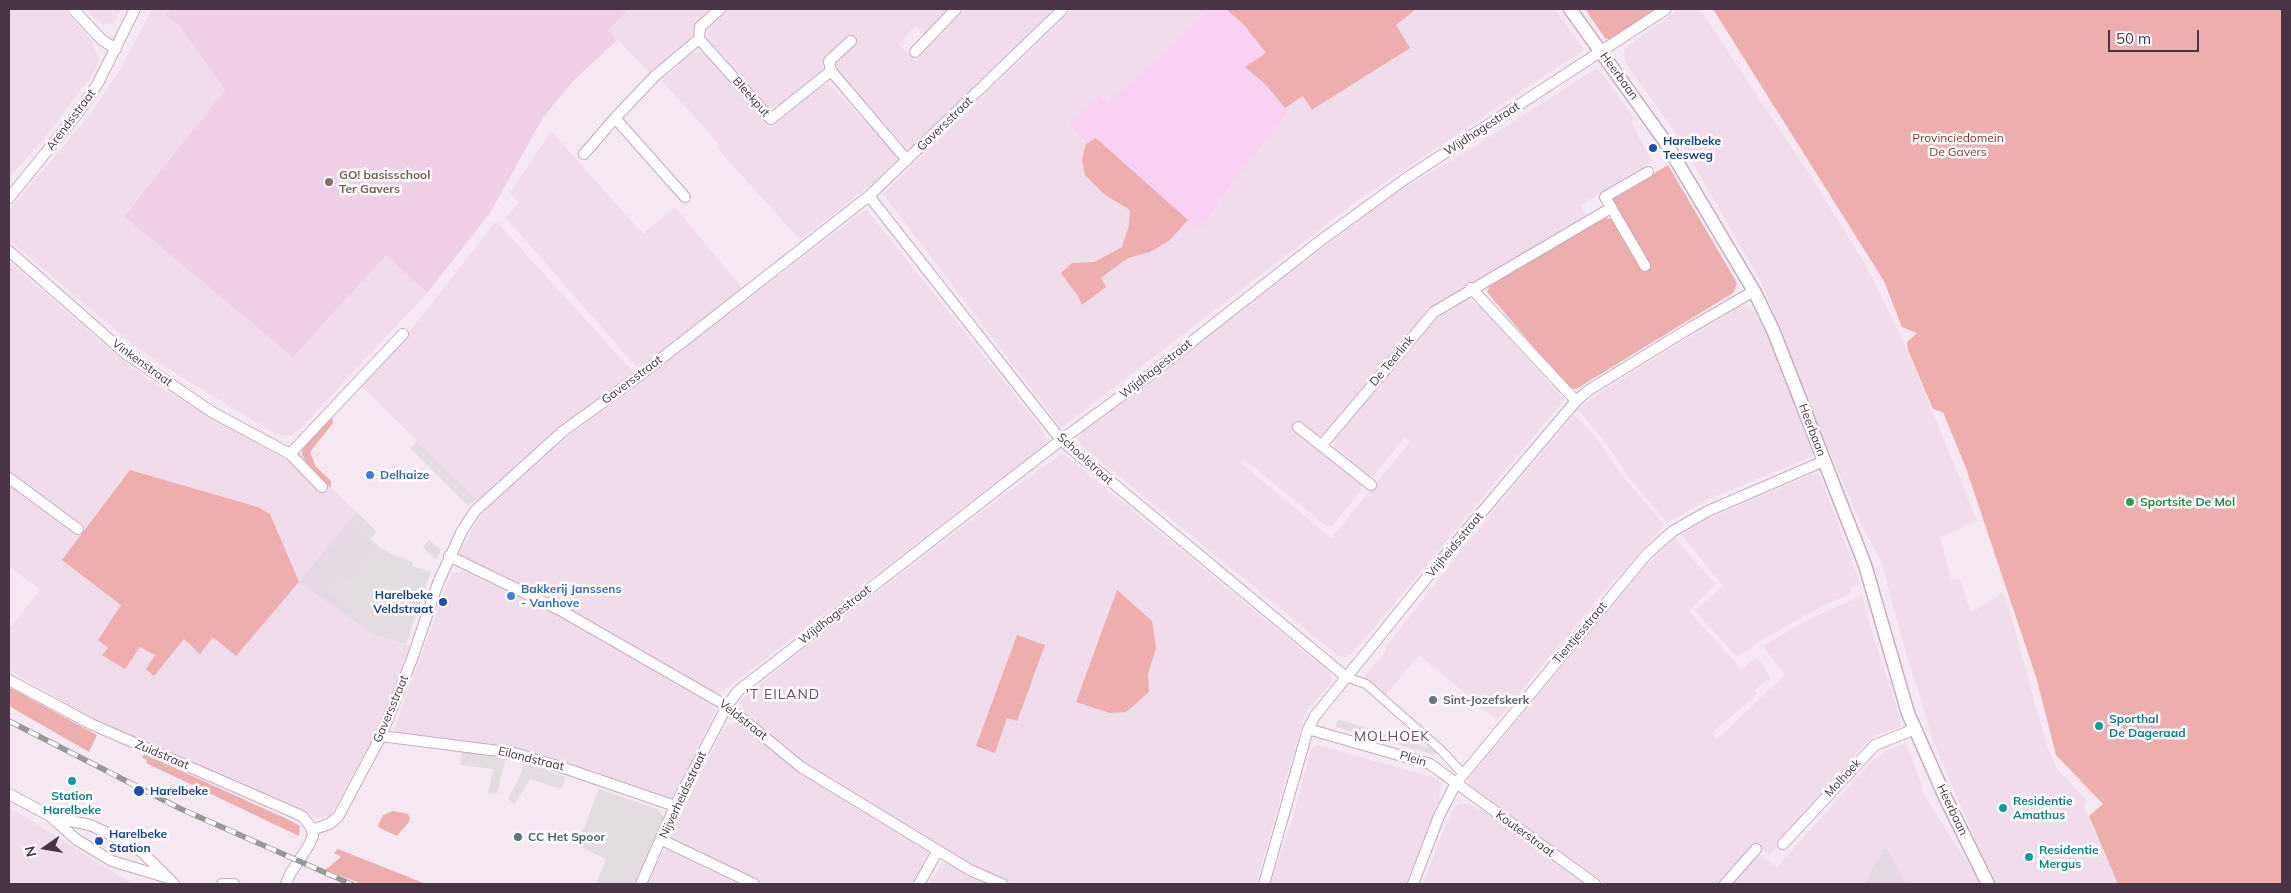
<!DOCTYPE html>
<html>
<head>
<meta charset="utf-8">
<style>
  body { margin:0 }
  #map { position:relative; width:2291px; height:893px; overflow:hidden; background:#f5e8f2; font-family:Mulish,sans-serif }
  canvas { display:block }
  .frame { position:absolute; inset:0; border:10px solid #4a3546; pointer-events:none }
  .north { position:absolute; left:20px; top:823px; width:50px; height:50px; -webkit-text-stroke:4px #fff; paint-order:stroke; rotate:257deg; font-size:14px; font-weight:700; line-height:20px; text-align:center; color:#4a3546 }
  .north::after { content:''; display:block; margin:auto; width:18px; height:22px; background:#4a3546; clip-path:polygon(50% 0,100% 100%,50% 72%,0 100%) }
  .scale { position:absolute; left:2108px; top:30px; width:91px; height:22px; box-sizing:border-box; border:2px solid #4a3546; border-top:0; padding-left:6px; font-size:15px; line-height:18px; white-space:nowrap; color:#4a3546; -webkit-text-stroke:4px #fff; paint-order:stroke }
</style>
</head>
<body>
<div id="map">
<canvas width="2291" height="893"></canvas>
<div class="frame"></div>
<div class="north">N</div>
<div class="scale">50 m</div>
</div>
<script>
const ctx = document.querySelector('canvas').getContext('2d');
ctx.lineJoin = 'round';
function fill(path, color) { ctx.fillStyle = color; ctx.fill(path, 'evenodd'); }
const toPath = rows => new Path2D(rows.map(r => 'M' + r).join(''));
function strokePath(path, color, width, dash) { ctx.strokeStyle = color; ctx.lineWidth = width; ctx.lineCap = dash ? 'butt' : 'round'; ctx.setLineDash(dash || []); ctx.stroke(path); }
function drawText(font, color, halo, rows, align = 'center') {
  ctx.font = font + ' Mulish,sans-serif'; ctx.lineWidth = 5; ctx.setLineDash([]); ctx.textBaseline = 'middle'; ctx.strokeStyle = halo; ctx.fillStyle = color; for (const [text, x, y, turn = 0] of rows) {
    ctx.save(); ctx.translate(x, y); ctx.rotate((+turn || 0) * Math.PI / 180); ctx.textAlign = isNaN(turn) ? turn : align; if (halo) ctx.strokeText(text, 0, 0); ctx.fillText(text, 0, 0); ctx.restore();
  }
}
fill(toPath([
  [9,9,64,9,92,41,99,60,95,71,47,135,9,178],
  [84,9,122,9,114,23,103,24],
  [152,9,170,9,166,16,180,26,225,90,124,215,386,254,427,293,300,429,290,436,276,434,170,370,131,343,9,240,9,210,89,116,120,70],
  [629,9,711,9,695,25,691,38,651,75,609,30],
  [728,9,950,9,925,35,915,26,899,45,916,61,965,9,1054,9,910,148,906,147,835,69,836,60,850,38,822,65,821,71,778,108,767,106,708,39,707,28],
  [1073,9,1208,9,1170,47,1108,102,1100,93,1069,124,1086,144,1084,151,1085,175,1105,195,1130,210,1129,225,1122,246,1094,262,1076,262,1078,296,1082,304,1106,287,1101,279,1128,258,1150,252,1170,240,1188,220,1199,231,1285,108,1303,96,1313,110,1410,48,1396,25,1416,9,1555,9,1583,48,1582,51,1358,200,1061,428,883,194],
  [1678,9,1700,9,1818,188,1867,267,1906,347,1977,521,1940,537,1951,580,1960,579,1971,613,2004,592,2047,746,2057,769,2087,800,2083,805,2118,884,1998,884,1983,857,1933,741,1900,632,1882,563,1862,526,1817,423,1761,282,1675,132,1625,62,1624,49],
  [704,52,771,128,816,91,825,85,830,85,895,152,896,161,878,179,800,240,718,149,719,144,662,81,692,53],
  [1595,69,1599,70,1635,119,1631,122,1652,161,1581,205,1586,217,1431,307,1323,435,1315,435,1297,420,1292,428,1361,485,1361,491,1333,525,1326,526,1245,460,1241,463,1331,538,1410,442,1405,437,1374,475,1368,476,1335,448,1334,439,1437,315,1461,301,1469,300,1479,305,1564,400,1352,654,1345,657,1338,656,1080,444,1078,438,1082,432,1392,195,1485,140],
  [551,131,643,234,675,207,742,288,638,369,505,217,519,203,510,193],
  [866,209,1039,425,1047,439,1042,447,722,692,713,692,619,637,458,554,480,516,516,479,566,438],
  [496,221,635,374,559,427,479,501,360,385,404,339],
  [9,262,121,359,156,385,289,462,303,446,303,459,314,472,357,512,300,582,372,634,410,646,385,715,331,815,318,818,294,809,95,720,9,670,9,629,40,590,9,566],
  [130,470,258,507,270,514,299,582,236,655,213,636,184,639,146,669,156,655,140,646,102,655,108,648,98,640,121,605],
  [1746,306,1754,310,1773,346,1816,451,1812,456,1804,460,1711,498,1667,523,1627,475,1608,446,1578,409,1604,390,1739,307],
  [1574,415,1593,433,1623,477,1665,525,1607,588,1497,720,1419,655,1385,696,1363,678,1386,651,1384,649,1484,522],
  [1060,455,1065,455,1330,673,1333,681,1307,710,1303,720,1256,884,1013,884,965,861,865,801,807,764,744,711,741,703,744,697,791,659,1001,497],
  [1817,474,1821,478,1860,584,1850,588,1852,593,1820,607,1760,641,1737,657,1695,611,1723,586,1681,534,1705,520,1810,475],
  [1675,538,1715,584,1689,611,1742,670,1755,658,1760,660,1770,678,1755,690,1757,694,1712,733,1717,739,1785,675,1763,646,1807,620,1862,596,1875,642,1900,717,1900,727,1877,735,1864,745,1770,855,1757,844,1722,884,1606,884,1469,785,1468,779,1644,568],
  [464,571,550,611,717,708,677,792,672,798,665,798,513,747,401,736,395,732,395,726,450,577,455,572],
  [736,722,801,774,929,852,912,884,766,884,671,839,671,833,722,732,728,725],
  [1906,743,1922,785,1922,792,1981,884,1906,884,1887,850,1883,849,1864,884,1730,884,1757,853,1777,867,1873,760,1884,752],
  [1317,745,1436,778,1441,783,1439,800,1406,884,1270,884,1292,821,1311,749],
  [1459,804,1469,804,1498,819,1588,884,1423,884,1442,834,1454,808],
  [9,807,65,842,133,884,9,884],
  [667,850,739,884,647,884,662,853],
  [944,860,982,884,930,884]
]), '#f1dcec');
fill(toPath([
  [1208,9,1226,9,1244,25,1266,54,1246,68,1266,85,1287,112,1236,178,1199,231,1097,138,1086,144,1069,124,1099,93,1108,102,1170,47]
]), '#f9d1f3');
fill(toPath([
  [350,520,379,547,351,582,330,592,351,608,346,615,299,582],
  [1883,849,1887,849,1906,884,1864,884]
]), '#e5d9e3');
fill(toPath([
  [170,9,629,9,609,30,617,40,573,81,542,119,490,213,427,293,386,255,293,357,124,216,225,90,180,26,166,16]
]), '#f0d0e7');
fill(toPath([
  [1226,9,1416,9,1396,25,1410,48,1312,110,1303,96,1285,108,1266,85,1245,67,1266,53,1244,25],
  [1585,9,1660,9,1611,40,1605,38],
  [1713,9,2282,9,2282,884,2118,884,2089,816,2103,804,2056,755,2037,680,1966,468,1943,412,1933,409,1908,350,1907,342,1917,333,1902,327,1884,281],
  [1096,138,1188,220,1170,240,1150,252,1128,258,1101,278,1106,287,1082,305,1078,296,1061,273,1072,263,1094,262,1122,247,1129,225,1130,210,1105,195,1085,175,1082,161,1084,151,1086,144],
  [1668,165,1737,283,1733,293,1576,389,1568,387,1487,292,1491,282,1605,218,1613,219,1641,269,1649,265,1611,199],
  [331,415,333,423,310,452,316,467,331,481,331,488,308,466,302,454,303,446],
  [130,470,258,507,270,514,299,582,236,656,213,637,200,654,184,639,154,676,146,669,155,655,140,647,125,669,102,655,108,648,98,640,121,605,62,560],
  [1117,590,1152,621,1156,648,1148,674,1149,692,1126,712,1110,713,1076,702],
  [1017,635,1045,645,1017,721,1007,718,995,753,976,746],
  [9,687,97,735,89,752,9,706],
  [144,754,287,819,300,826,299,836,146,763,147,760,142,758],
  [393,811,408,814,410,818,409,822,397,836,380,828,378,826,383,815],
  [338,849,426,884,363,884,325,870,341,857,334,853]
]), '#eeaead');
fill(toPath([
  [417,441,448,471,477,499,468,506,410,448],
  [357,512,377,532,370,539,350,520],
  [429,540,441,550,436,560,423,547],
  [379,547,395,556,413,562,412,566,431,572,406,644,372,634,346,615,350,608,330,592,329,590,341,574,351,582],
  [1338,719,1436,750,1435,755,1336,727],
  [462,751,506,757,497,794,488,793,493,769,460,765],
  [525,763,566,777,561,789,530,779,514,805,508,798,518,781],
  [599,789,657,809,663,816,662,823,634,884,596,884,606,859,577,845]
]), '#e3dde2');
const pedestrian = toPath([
  [1346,677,1366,684,1442,751,1463,774]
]);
const minor = toPath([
  [73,9,102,40,116,49],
  [720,9,700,27,699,39,771,119,831,71,907,160],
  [915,52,956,9],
  [831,71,829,61,851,41],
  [615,118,685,197],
  [584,154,615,118,655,76,699,39],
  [869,196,1061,440,1346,677],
  [9,198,78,113,98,83,135,9],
  [9,251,125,353,212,412,290,454,403,334],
  [1645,266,1605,197,1648,172],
  [1471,288,1576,401],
  [1298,427,1371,485],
  [1322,445,1434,312,1611,208],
  [290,454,322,487],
  [9,478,78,529],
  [449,556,560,610,727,706,801,767,970,870,1002,884],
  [9,680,91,724,302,816,311,827,313,836,309,845,290,874,286,884],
  [1308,729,1430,764,1595,884],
  [381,736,514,753,570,770,675,806],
  [9,794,50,816,77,840,112,861,165,877],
  [51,817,90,825,127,842,143,853,174,884],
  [312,830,329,824,338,817,381,736,412,659,438,583,462,531,475,511,562,432,639,376,869,196,1063,9],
  [662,840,754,884],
  [1783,844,1875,745,1915,729],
  [222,884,234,884],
  [641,884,675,806,727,706,738,691,1061,440,1143,380,1320,241,1405,179,1666,9],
  [919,884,938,850],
  [1264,884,1308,729,1315,716,1433,570,1576,401,1589,390,1690,328,1754,291],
  [1413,884,1439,816,1456,783,1647,554,1673,531,1708,511,1824,461],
  [1725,884,1756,849]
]);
const tertiary = toPath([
  [1570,9,1664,140,1754,291,1773,330,1865,565,1908,713,1946,799,1988,884]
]);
strokePath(pedestrian, '#c5acbf', 10);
strokePath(minor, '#c5acbf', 12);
strokePath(tertiary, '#c5acbf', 15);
strokePath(pedestrian, '#fff', 8);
strokePath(minor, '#fff', 10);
strokePath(tertiary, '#fff', 12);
const rail = toPath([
  [9,721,181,809,351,884]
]);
strokePath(rail, '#989898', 5.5);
strokePath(rail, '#fff', 4, [11]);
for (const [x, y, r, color] of [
  [1653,148,5,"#1a4fb4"],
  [329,182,5,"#8d6e63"],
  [370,475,5,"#3f7fe0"],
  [2130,502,5,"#2e9e5b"],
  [511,596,5,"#3f7fe0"],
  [443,602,5,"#1a4fb4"],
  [1433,700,5,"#6b7280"],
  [2099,726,5,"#0f9aa8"],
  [72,781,5,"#0f9aa8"],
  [139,791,6,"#1a4fb4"],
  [2003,808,5,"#0f9aa8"],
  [518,837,5,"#5c6f8a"],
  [99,841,5,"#1a4fb4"],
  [2029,857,5,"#0f9aa8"]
]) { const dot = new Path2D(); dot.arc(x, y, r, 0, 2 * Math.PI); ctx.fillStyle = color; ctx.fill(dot); strokePath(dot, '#fff', 2); }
drawText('12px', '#4a3546', '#fff', [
  ["Heerbaan",1619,76,54],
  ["Bleekput",751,97,48],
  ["Arendsstraat",71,120,-53],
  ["Gaversstraat",945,124,-44],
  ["Wijdhagestraat",1482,129,-33],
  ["De Teerlink",1392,361,-50],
  ["Vinkenstraat",142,363,36],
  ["Wijdhagestraat",1156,369,-38],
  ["Gaversstraat",632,380,-37],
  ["Heerbaan",1812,430,69],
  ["Schoolstraat",1085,459,42],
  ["Vrijheidsstraat",1455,545,-50],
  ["Wijdhagestraat",835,615,-38],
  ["Tientjesstraat",1580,633,-50],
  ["Gaversstraat",391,709,-67],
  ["Veldstraat",743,720,38],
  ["Zuidstraat",162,755,23],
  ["Eilandstraat",531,759,14],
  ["Plein",1413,759,17],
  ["Molhoek",1843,778,-47],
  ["Nijverheidsstraat",683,795,-65],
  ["Heerbaan",1952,810,64],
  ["Kouterstraat",1525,834,36]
]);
drawText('12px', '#823522', '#fff', [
  ["Provinciedomein",1958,138],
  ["De Gavers",1958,152]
]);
drawText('bold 12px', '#164399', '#fff', [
  ["Harelbeke",1663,141],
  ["Teesweg",1663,155],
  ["Harelbeke",433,595,"right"],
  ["Veldstraat",433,609,"right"],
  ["Harelbeke",150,791],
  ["Harelbeke",109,834],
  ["Station",109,848]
], 'left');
drawText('bold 12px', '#785e54', '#fff', [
  ["GO! basisschool",339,175],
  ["Ter Gavers",339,189]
], 'left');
drawText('bold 12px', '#366cbe', '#fff', [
  ["Delhaize",380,475],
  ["Bakkerij Janssens",521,589],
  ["- Vanhove",521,603]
], 'left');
drawText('bold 12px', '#27864d', '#fff', [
  ["Sportsite De Mol",2140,502]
], 'left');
drawText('bold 12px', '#5b616d', '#fff', [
  ["Sint-Jozefskerk",1443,700]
], 'left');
drawText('bold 12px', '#0d838f', '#fff', [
  ["Sporthal",2109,719],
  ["De Dageraad",2109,733],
  ["Station",72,796,"center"],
  ["Harelbeke",72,810,"center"],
  ["Residentie",2013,801],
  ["Amathus",2013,815],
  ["Residentie",2039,850],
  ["Mergus",2039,864]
], 'left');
drawText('bold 12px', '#4e5e75', '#fff', [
  ["CC Het Spoor",528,837]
], 'left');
ctx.letterSpacing = '1px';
drawText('14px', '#6e4c68', '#fff', [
  ["'T EILAND",783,695],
  ["MOLHOEK",1392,737]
]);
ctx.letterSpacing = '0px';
</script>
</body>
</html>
